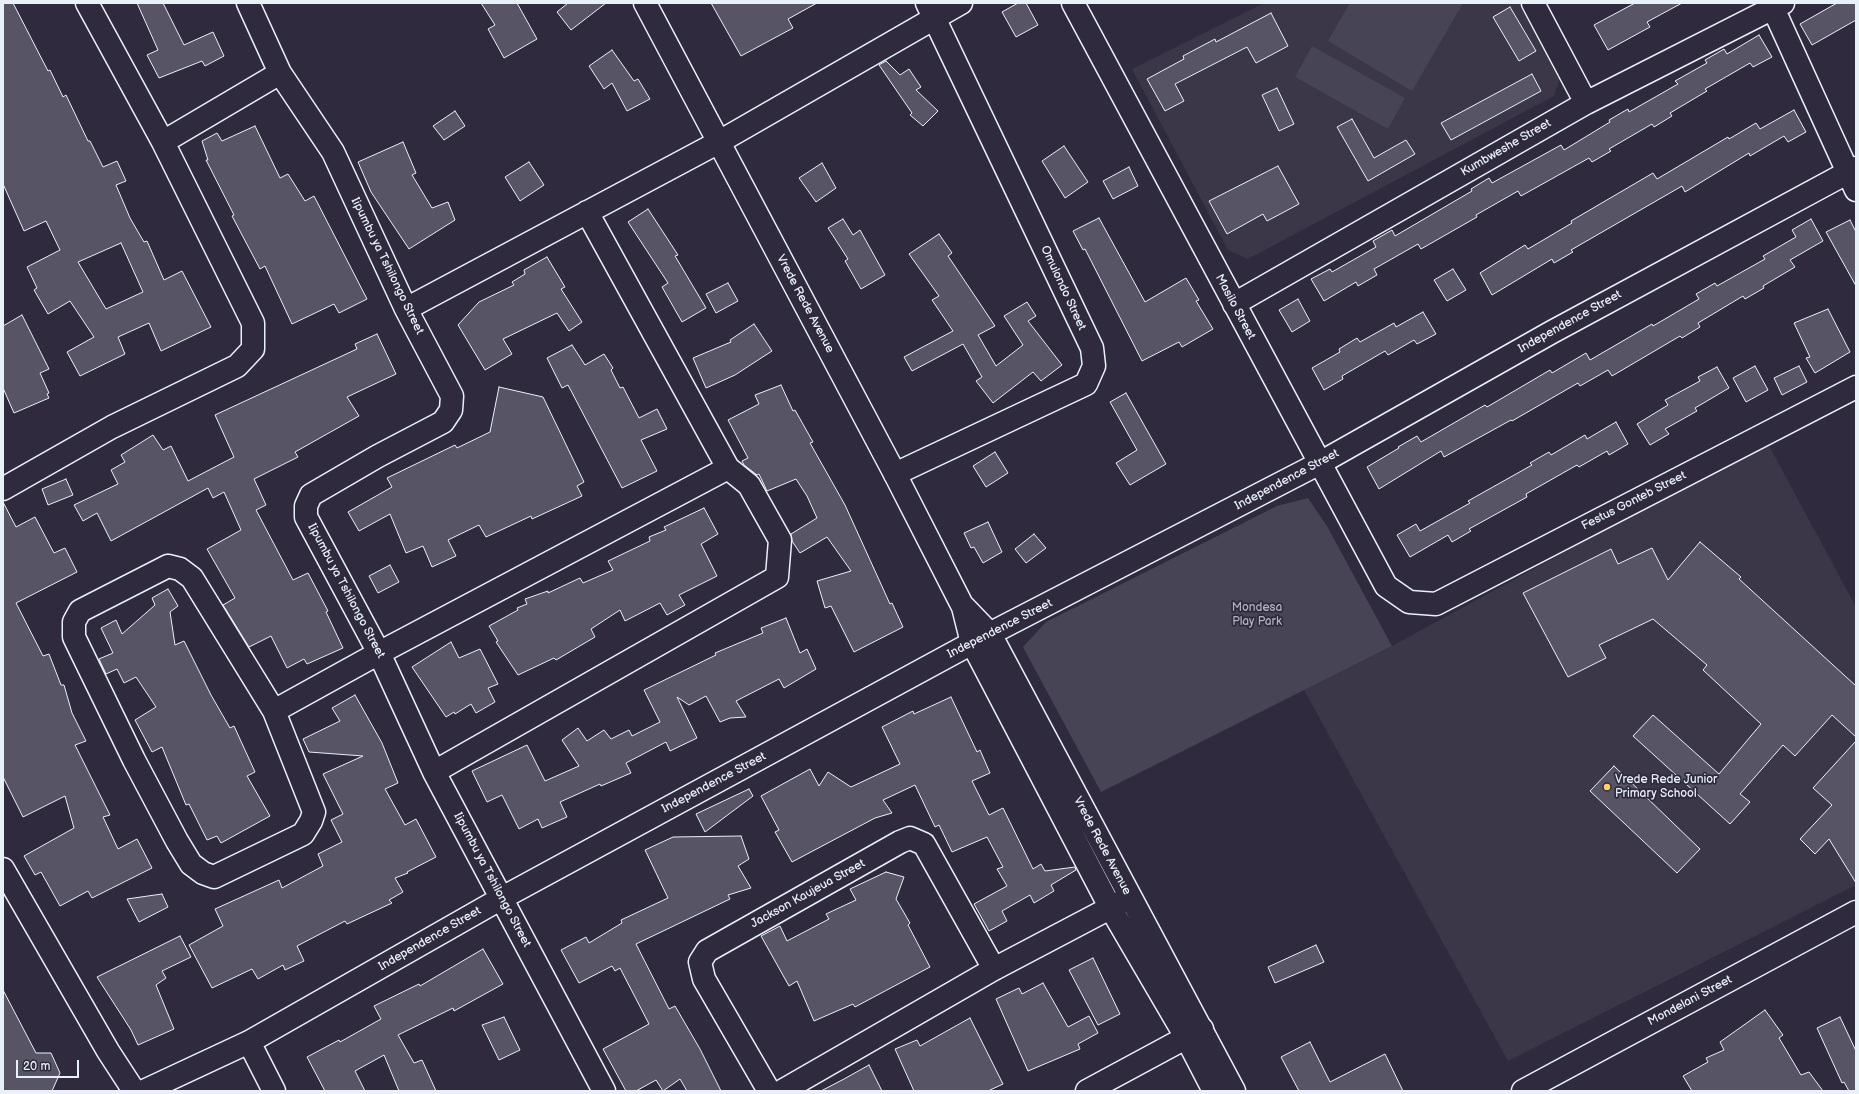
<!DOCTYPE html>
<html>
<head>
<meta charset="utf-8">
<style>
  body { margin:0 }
  #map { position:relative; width:1859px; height:1094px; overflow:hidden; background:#2f2a3d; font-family:"Balsamiq Sans",sans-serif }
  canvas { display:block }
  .frame { position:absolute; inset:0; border:4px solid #e8f1f8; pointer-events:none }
  .scale { position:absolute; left:16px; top:1060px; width:63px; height:18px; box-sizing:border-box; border:2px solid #e8f1f8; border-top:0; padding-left:5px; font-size:12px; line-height:14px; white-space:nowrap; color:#e8f1f8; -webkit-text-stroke:3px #2f2a3d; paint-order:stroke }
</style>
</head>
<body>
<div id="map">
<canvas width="1859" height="1094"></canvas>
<div class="frame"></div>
<div class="scale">20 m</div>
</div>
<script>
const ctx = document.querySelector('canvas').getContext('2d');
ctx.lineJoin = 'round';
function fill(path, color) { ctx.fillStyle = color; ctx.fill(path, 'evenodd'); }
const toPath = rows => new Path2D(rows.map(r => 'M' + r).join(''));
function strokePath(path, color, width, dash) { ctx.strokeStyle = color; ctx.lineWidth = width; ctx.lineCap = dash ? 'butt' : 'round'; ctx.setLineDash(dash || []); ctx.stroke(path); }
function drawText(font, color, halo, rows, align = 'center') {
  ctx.font = font + ' "Balsamiq Sans",sans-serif'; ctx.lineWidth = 3.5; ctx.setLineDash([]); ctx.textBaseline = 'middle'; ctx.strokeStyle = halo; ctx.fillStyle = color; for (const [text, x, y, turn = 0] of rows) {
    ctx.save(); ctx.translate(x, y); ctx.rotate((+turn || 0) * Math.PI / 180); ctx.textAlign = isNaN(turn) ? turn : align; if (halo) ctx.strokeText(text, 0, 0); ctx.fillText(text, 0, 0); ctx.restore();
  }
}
fill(toPath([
  [1264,3,1524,3,1562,72,1554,96,1248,259,1228,250,1132,69],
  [1767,442,1856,607,1856,885,1508,1061,1304,690,1392,646]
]), '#3b3749');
fill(toPath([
  [1350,3,1463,3,1412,91,1328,41],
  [1312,46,1405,98,1388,129,1295,77],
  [1308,498,1327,526,1392,646,1101,792,1023,647,1046,622,1277,506]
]), '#464455');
const building = toPath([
  [3,3,13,3,48,71,50,70,63,97,66,95,88,141,90,141,103,167,117,161,126,181,116,185,130,218,144,242,147,241,164,280,182,271,211,327,161,351,149,323,118,337,125,354,80,376,67,352,94,337,70,301,48,314,34,290,37,288,27,267,60,250,46,221,24,231,3,184,3,3],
  [121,243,143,292,106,309,78,262,121,243],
  [137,3,163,3,184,45,213,32,224,56,205,66,202,61,159,78,147,55,158,50,137,3],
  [481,3,517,3,537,39,504,58,488,29,495,25,481,3],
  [568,3,606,3,571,30,557,12,568,3],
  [711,3,817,3,788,19,793,28,741,56,711,3],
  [1018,3,1026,3,1038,25,1016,37,1002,12,1018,3],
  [1635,3,1682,3,1647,22,1650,27,1608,50,1594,25,1635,3],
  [1837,3,1856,3,1856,20,1812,45,1800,24,1837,3],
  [1510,7,1536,51,1519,61,1493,17,1510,7],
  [1271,13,1288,46,1256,63,1247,47,1175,84,1184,101,1165,111,1147,79,1184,59,1183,56,1215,39,1216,42,1271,13],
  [1759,35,1772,57,1753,67,1750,63,1705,89,1707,91,1670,113,1672,116,1654,127,1652,124,1609,149,1611,151,1592,162,1589,158,1521,196,1518,191,1476,215,1477,217,1421,249,1418,244,1374,269,1377,275,1358,286,1356,282,1324,301,1311,279,1330,269,1332,272,1376,247,1373,241,1392,230,1395,236,1472,191,1471,189,1489,178,1492,183,1561,145,1564,150,1610,122,1609,120,1628,109,1629,112,1678,84,1675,81,1707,63,1705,60,1724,49,1727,54,1759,35],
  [612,50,634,81,638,79,650,99,627,111,612,83,604,89,589,66,612,50],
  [886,61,900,75,909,69,921,87,916,90,938,111,923,126,910,115,912,113,879,65,886,61],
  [1532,74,1541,91,1451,140,1441,123,1532,74],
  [1277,88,1294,124,1279,131,1262,95,1277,88],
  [1794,110,1806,132,1788,142,1784,136,1750,156,1749,153,1685,192,1682,186,1571,250,1573,252,1554,263,1552,259,1492,295,1480,273,1525,245,1528,249,1572,223,1571,221,1653,173,1657,179,1728,137,1729,139,1756,123,1760,129,1794,110],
  [455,111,465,126,444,140,433,126,455,111],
  [1352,119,1374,158,1406,140,1415,154,1368,181,1337,127,1352,119],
  [255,126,280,178,288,174,305,201,314,196,367,299,339,313,334,304,292,324,265,266,260,269,232,216,234,215,206,160,208,160,202,141,217,133,222,141,255,126],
  [403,142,416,173,412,175,432,208,448,202,455,220,409,249,371,192,358,162,403,142],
  [1064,146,1088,182,1065,198,1042,161,1064,146],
  [529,162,544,185,520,201,505,177,529,162],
  [822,163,836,188,816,202,799,178,822,163],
  [1278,166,1299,204,1267,221,1263,214,1227,234,1209,201,1278,166],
  [1129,167,1138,186,1113,199,1103,181,1129,167],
  [648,209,678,255,675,256,706,308,682,322,662,287,668,283,628,222,648,209],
  [1099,218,1145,302,1186,278,1199,300,1196,301,1213,329,1182,347,1179,342,1142,361,1085,249,1083,250,1073,231,1099,218],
  [843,219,853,235,860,230,885,275,861,289,845,261,848,259,828,228,843,219],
  [1811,219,1823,241,1790,260,1795,267,1763,286,1764,288,1745,299,1743,296,1698,323,1700,327,1682,338,1680,336,1612,376,1608,370,1580,386,1578,383,1512,421,1511,420,1444,457,1441,451,1379,489,1367,467,1399,448,1398,447,1417,436,1421,442,1485,405,1487,407,1550,370,1552,373,1586,353,1590,360,1652,324,1653,326,1699,299,1696,294,1715,283,1717,286,1765,259,1763,256,1796,237,1792,230,1811,219],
  [1850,220,1856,232,1856,286,1826,232,1850,220],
  [939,234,952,253,948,256,995,326,978,335,996,366,1023,345,1004,316,1027,302,1036,316,1028,321,1062,365,1041,381,1033,372,993,403,976,381,982,377,963,344,912,371,904,357,953,331,932,300,939,296,909,254,939,234],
  [547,257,565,287,561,289,582,322,569,331,557,313,503,339,512,354,485,370,458,325,479,302,514,285,512,282,525,274,524,270,547,257],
  [1453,269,1466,290,1447,301,1434,280,1453,269],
  [728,283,738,301,716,313,706,294,728,283],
  [1298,299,1310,321,1292,332,1279,310,1298,299],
  [1828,309,1850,352,1815,373,1806,358,1810,357,1794,323,1828,309],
  [1423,312,1436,334,1417,344,1414,340,1388,355,1385,351,1342,376,1343,379,1324,390,1312,368,1340,352,1339,349,1357,338,1360,342,1394,323,1396,327,1423,312],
  [22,315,49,369,40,373,49,393,47,394,49,398,14,413,3,388,3,326,22,315],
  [754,324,772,351,735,375,706,388,693,358,731,342,730,340,754,324],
  [377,334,396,374,347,397,359,416,295,452,298,457,254,479,266,505,256,510,293,580,308,573,328,611,326,612,343,648,307,664,304,659,287,668,271,636,249,647,223,605,235,598,207,549,241,530,224,492,213,498,208,488,111,541,97,513,83,521,74,505,118,484,111,470,125,462,121,455,153,435,163,450,171,446,188,481,234,457,215,415,357,349,355,344,377,334],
  [572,345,585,365,604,354,613,368,611,370,620,388,623,387,639,418,657,409,667,429,641,440,657,471,622,488,568,385,562,388,547,358,572,345],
  [1755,366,1768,390,1746,402,1733,378,1755,366],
  [1799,366,1807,382,1782,395,1774,378,1799,366],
  [1717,367,1729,388,1695,408,1697,411,1665,429,1669,434,1650,445,1637,424,1668,405,1665,400,1700,381,1698,377,1717,367],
  [781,385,793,411,795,410,813,442,810,443,845,505,890,604,892,603,903,627,854,652,831,606,825,608,817,581,851,571,827,537,800,553,792,541,791,534,817,518,807,496,796,479,767,491,759,474,757,475,744,465,742,461,748,458,728,420,759,404,755,395,781,385],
  [499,387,543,397,584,482,577,486,582,496,532,519,531,516,486,537,479,525,448,540,456,556,432,567,423,546,406,553,390,514,359,531,348,512,392,487,387,478,455,445,457,448,490,432,499,387],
  [1126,393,1166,464,1130,485,1116,463,1137,450,1110,402,1126,393],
  [1616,422,1628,444,1609,455,1607,451,1579,467,1577,465,1526,494,1527,497,1469,529,1471,531,1452,542,1448,535,1410,557,1397,535,1416,524,1420,531,1470,503,1468,501,1532,465,1530,463,1549,452,1551,455,1585,435,1587,439,1616,422],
  [995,452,1008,473,986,487,973,466,995,452],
  [66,479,73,495,48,505,42,489,66,479],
  [3,502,16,527,35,517,54,553,65,548,77,572,16,603,43,656,49,654,61,685,64,685,72,713,86,741,75,745,110,815,103,817,118,849,137,839,152,868,92,898,88,891,60,906,41,872,35,875,24,856,74,828,65,796,23,817,3,777,3,502],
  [704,508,718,534,701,544,717,576,679,595,685,605,667,615,660,603,625,621,620,610,591,629,595,637,556,660,554,658,518,675,496,642,498,641,489,626,518,610,517,608,527,604,525,599,548,591,548,593,580,578,583,583,613,570,608,561,650,541,649,537,666,530,664,527,704,508],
  [988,522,1002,552,983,563,974,547,971,548,964,533,988,522],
  [1034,534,1046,548,1026,563,1015,549,1034,534],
  [1700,542,1741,577,1739,579,1856,686,1856,737,1832,715,1795,756,1783,745,1740,794,1750,802,1730,824,1633,736,1653,715,1719,774,1761,724,1703,670,1707,665,1653,619,1599,645,1606,658,1568,677,1523,593,1611,549,1618,564,1652,548,1668,580,1700,542],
  [390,565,399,582,378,593,369,576,390,565],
  [168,589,178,606,170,612,175,645,184,641,211,695,230,728,234,726,255,772,247,776,270,816,221,843,217,836,207,840,189,804,186,805,162,747,152,752,135,720,156,707,136,677,124,683,117,669,106,674,99,659,113,653,101,628,116,620,122,634,155,605,152,598,168,589],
  [786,618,800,653,807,649,816,669,784,688,779,679,736,701,746,717,730,718,720,722,706,696,689,705,677,697,697,738,670,751,666,742,626,763,631,773,601,786,600,784,560,802,567,817,542,828,538,819,519,829,502,795,487,802,472,771,527,745,545,781,579,766,562,740,578,728,587,741,604,730,611,739,629,730,632,736,660,722,644,690,716,655,715,653,763,633,761,628,786,618],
  [451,642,459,658,480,649,498,684,488,688,495,702,476,713,471,704,455,714,454,712,446,717,412,667,451,642],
  [355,695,382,743,398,783,385,789,405,825,416,819,436,857,407,872,408,873,395,878,403,892,389,900,392,903,347,924,345,921,297,946,304,961,285,970,283,965,258,979,252,969,212,988,189,945,223,926,215,909,279,880,282,888,323,866,318,854,342,842,331,820,343,814,323,774,363,756,309,752,303,739,340,721,332,708,355,695],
  [951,697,977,752,980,750,990,773,972,781,989,815,1003,808,1033,869,1041,864,1045,871,1075,867,1076,870,1051,885,1054,891,1034,903,1030,895,1002,911,1007,921,989,931,974,904,1007,886,997,869,1003,867,987,837,952,852,939,825,935,827,915,785,883,800,892,813,875,818,792,862,775,832,779,830,761,796,810,769,819,786,828,772,851,787,900,764,882,727,913,711,914,714,951,697],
  [1856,741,1856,883,1829,839,1815,854,1800,839,1832,805,1813,788,1856,741],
  [1614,766,1700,849,1677,873,1590,791,1614,766],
  [749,789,753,796,705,832,696,814,749,789],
  [741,836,749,859,738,866,751,888,728,895,730,899,636,944,669,1009,675,1006,700,1049,721,1091,687,1091,680,1079,663,1091,656,1080,636,1091,626,1091,603,1049,649,1024,620,968,615,971,612,966,579,983,561,950,586,937,589,943,622,923,621,920,668,898,645,850,673,837,741,836],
  [886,872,904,877,896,899,910,923,908,925,930,967,855,1007,853,1004,814,1021,797,981,789,986,761,936,780,926,787,941,829,919,826,914,856,900,850,889,886,872],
  [162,894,168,907,139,922,127,899,162,894],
  [180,936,191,957,162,971,166,978,156,985,174,1029,138,1045,131,1030,97,977,180,936],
  [1316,945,1324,962,1275,983,1268,967,1316,945],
  [483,949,503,984,454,1011,453,1008,398,1035,414,1063,422,1060,436,1091,399,1091,384,1055,355,1071,365,1091,325,1091,307,1057,339,1040,340,1042,381,1019,374,1006,419,984,420,986,483,949],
  [1093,958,1120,1014,1098,1025,1069,970,1093,958],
  [1043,983,1068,1027,1089,1016,1098,1033,1078,1044,1080,1049,1028,1071,996,999,1019,988,1022,994,1043,983],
  [3,990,36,1053,51,1053,60,1073,52,1091,3,1091,3,990],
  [1765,1010,1783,1035,1779,1038,1801,1075,1809,1072,1823,1091,1692,1091,1683,1076,1708,1062,1706,1058,1724,1050,1720,1042,1765,1010],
  [504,1017,520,1050,499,1060,482,1025,504,1017],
  [1840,1017,1856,1051,1856,1091,1849,1091,1844,1082,1842,1083,1817,1028,1840,1017],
  [970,1018,1003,1084,988,1091,914,1091,895,1049,917,1040,920,1046,970,1018],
  [1310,1042,1330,1082,1385,1054,1403,1091,1299,1091,1281,1057,1310,1042],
  [869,1065,882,1091,821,1091,844,1079,869,1065]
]);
fill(building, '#575565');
strokePath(building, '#e8f1f8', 1);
const minor = toPath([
  [248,3,280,73,333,152,406,309,452,396,451,410,443,422,378,456,311,495,306,506,306,517,379,653,434,772,604,1091],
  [1073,3,1386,586,1409,602,1436,604,1856,387],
  [1533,3,1586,103],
  [1773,8,1856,190],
  [163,142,280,73],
  [1234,304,1586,103,1783,3],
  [406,309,719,142,961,3],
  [895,474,1086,384,1094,366,1092,348,927,3],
  [3,489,112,427,237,366,253,349,253,323,163,142,87,3],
  [168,566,180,569,192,578,274,711,314,812,311,821,303,834,214,877,203,873,191,864,177,841,134,760,74,637,74,622,80,611,168,566],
  [274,711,379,653,728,468],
  [434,772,777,577,780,540,749,485,728,468,587,212],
  [3,869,108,1051,134,1091],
  [249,1042,274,1091],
  [144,1091,249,1042,502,898,972,643,1320,463,1552,332,1856,168],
  [769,1091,704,979,700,962,707,951,900,842,910,838,924,844,994,969],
  [782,1091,994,969,1127,899],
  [1087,1091,1202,1029],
  [1523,1091,1856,912]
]);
const tertiary = toPath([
  [645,3,895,474,963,607,972,643,1110,907,1186,1037,1214,1091],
  [964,607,990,634,1234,1091]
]);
strokePath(minor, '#e8f1f8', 25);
strokePath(tertiary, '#e8f1f8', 25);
strokePath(minor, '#2f2a3d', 22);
strokePath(tertiary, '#2f2a3d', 22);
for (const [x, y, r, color] of [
  [1607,787,4,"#ffd166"]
]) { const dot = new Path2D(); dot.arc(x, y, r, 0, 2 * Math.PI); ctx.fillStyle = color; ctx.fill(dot); strokePath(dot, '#2f2a3d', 1.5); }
drawText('12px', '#e8f1f8', '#2f2a3d', [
  ["Kumbweshe Street",1506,148,-30],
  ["Iipumbu ya Tshilongo Street",387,266,64],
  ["Omulondo Street",1063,288,65],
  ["Vrede Rede Avenue",805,304,62],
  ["Masilo Street",1235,307,62],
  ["Independence Street",1570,322,-29],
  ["Independence Street",1287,480,-28],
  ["Festus Gonteb Street",1634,501,-27],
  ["Iipumbu ya Tshilongo Street",346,591,62],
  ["Independence Street",1000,629,-27],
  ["Independence Street",714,783,-28],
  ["Vrede Rede Avenue",1102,846,62],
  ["Iipumbu ya Tshilongo Street",492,880,62],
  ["Jackson Kaujeua Street",808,894,-29],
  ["Independence Street",430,939,-30],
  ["Mondelani Street",1690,1001,-28]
]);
drawText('12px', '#afb4bf', '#2f2a3d', [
  ["Mondesa",1257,608],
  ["Play Park",1257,622]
]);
drawText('12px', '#e8f1f8', '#2f2a3d', [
  ["Vrede Rede Junior",1615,780],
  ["Primary School",1615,794]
], 'left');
</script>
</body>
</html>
